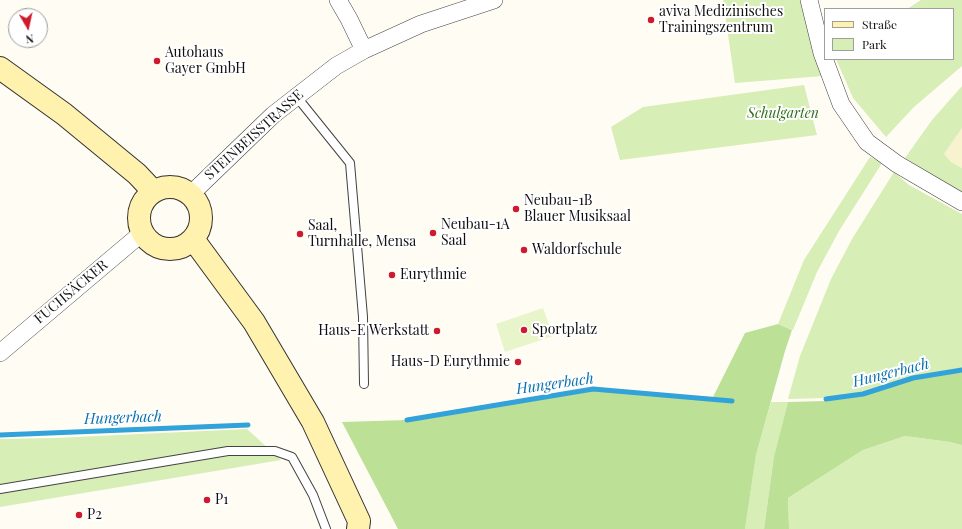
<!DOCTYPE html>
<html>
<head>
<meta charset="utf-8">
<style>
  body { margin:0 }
  #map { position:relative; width:962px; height:529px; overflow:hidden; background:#fffcf3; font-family:"Playfair Display",serif }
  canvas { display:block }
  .legend { position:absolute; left:824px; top:8px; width:130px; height:52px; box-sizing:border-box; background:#fff; border:1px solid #9f9f9f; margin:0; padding:5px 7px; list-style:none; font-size:12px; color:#101010 }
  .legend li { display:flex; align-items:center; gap:8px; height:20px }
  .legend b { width:20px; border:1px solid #9f9f9f }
  .north { position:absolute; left:8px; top:8px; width:40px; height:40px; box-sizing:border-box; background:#fff; border:1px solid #9f9f9f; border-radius:50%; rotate:171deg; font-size:11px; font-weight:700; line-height:16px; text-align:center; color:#101010 }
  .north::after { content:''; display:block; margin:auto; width:14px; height:18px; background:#ce1a2e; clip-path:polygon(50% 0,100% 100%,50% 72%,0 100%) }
</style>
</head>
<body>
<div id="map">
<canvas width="962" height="529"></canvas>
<ul class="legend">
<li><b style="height:5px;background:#fff1ae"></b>Straße</li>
<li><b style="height:11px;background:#d7eeb7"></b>Park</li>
</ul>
<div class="north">N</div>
</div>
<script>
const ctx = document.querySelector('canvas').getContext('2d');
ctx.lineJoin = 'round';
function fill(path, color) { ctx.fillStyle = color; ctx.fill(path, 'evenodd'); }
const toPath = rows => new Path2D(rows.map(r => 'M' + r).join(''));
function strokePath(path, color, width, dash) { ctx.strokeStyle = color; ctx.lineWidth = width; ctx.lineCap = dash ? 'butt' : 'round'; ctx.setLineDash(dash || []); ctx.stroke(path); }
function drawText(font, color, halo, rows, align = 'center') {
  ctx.font = font + ' "Playfair Display",serif'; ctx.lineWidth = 4; ctx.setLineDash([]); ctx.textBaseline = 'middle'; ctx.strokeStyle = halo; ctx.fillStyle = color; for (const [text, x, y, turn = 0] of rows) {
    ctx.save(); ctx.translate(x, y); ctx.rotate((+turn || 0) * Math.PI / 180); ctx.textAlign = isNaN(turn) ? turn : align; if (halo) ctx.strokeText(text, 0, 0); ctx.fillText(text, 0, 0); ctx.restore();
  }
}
fill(toPath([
  [962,128,962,168,951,162,944,154]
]), '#f8f2cf');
fill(toPath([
  [723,0,803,0,823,76,735,83],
  [921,0,962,0,962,66,914,107,886,137,853,98,836,59,953,59,953,9,907,9],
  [804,85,817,135,620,160,611,127,643,107],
  [962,86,962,128,944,154,951,162,962,168,962,193,905,158,932,120],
  [870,157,882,163,839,231,817,272,793,330,778,324,804,260],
  [894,172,909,185,962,214,962,369,913,377,862,393,826,398,788,399,800,356,831,279,852,239],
  [771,402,788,402,774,456,764,529,745,529,756,455],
  [247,429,281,460,0,507,0,439,55,438],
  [905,436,950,442,962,445,962,529,789,529,788,498,863,450]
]), '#d7eeb7');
fill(toPath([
  [778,324,792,330,785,351,756,455,745,529,398,529,342,422,407,420,593,388,712,399,745,333],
  [962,371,962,445,950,442,905,436,863,450,788,498,789,529,764,529,774,456,788,402,826,401,863,396,914,379]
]), '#bce095');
fill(toPath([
  [543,308,553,336,505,352,496,324]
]), '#e8f4ca');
strokePath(toPath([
  [826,399,863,394,913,378,962,370],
  [407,420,593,389,732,401],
  [0,435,248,425]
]), '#32a2da', 5);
const service = toPath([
  [296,96,350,163,363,317,364,384],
  [0,489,228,451,275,451,292,457,313,495,326,529]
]);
const minor = toPath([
  [338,0,349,19,364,50],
  [809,0,822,53,841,104,867,142,897,164,962,202],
  [191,194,273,115,336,66,364,50,421,24,494,0],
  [0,353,142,233]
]);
const secondary = toPath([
  [0,68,64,114,137,174,153,191],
  '139 218a31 31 0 1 1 62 0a31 31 0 1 1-62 0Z',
  [193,239,254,322,313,422,359,521,358,529]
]);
strokePath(service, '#434343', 10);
strokePath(minor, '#434343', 18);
strokePath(secondary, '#323232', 24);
strokePath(service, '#fff', 8);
strokePath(minor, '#fff', 17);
strokePath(secondary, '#fff1ae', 22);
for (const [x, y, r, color] of [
  [651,20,4,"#ce1a2e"],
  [157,61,4,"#ce1a2e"],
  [516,209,4,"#ce1a2e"],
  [433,233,4,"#ce1a2e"],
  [300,234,4,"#ce1a2e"],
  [524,250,4,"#ce1a2e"],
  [392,275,4,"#ce1a2e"],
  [524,330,4,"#ce1a2e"],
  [437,331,4,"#ce1a2e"],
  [518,362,4,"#ce1a2e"],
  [207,500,4,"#ce1a2e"],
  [79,515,4,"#ce1a2e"]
]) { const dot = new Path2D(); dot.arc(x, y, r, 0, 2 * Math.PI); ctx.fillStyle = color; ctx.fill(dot); strokePath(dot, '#fff', 1.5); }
drawText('14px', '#101010', '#fff', [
  ["aviva Medizinisches",659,12],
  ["Trainingszentrum",659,28],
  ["Autohaus",165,53],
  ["Gayer GmbH",165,69],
  ["Neubau-1B",524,201],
  ["Blauer Musiksaal",524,217],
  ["Neubau-1A",441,225],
  ["Saal",441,241],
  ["Saal,",308,226],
  ["Turnhalle, Mensa",308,242],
  ["Waldorfschule",532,250],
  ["Eurythmie",400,275],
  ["Sportplatz",532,330],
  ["Haus-E Werkstatt",429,331,"right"],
  ["Haus-D Eurythmie",510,362,"right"],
  ["P1",215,500],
  ["P2",87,515]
], 'left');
drawText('italic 14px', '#306f19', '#fff', [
  ["Schulgarten",783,114]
]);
drawText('14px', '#101010', '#fff', [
  ["STEINBEISSTRASSE",254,135,-42],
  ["FUCHSÄCKER",71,292,-40]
]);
drawText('italic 15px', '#0c72af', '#fff', [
  ["Hungerbach",891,373,-14],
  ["Hungerbach",555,384,-8],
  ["Hungerbach",123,418,-2]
]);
</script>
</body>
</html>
